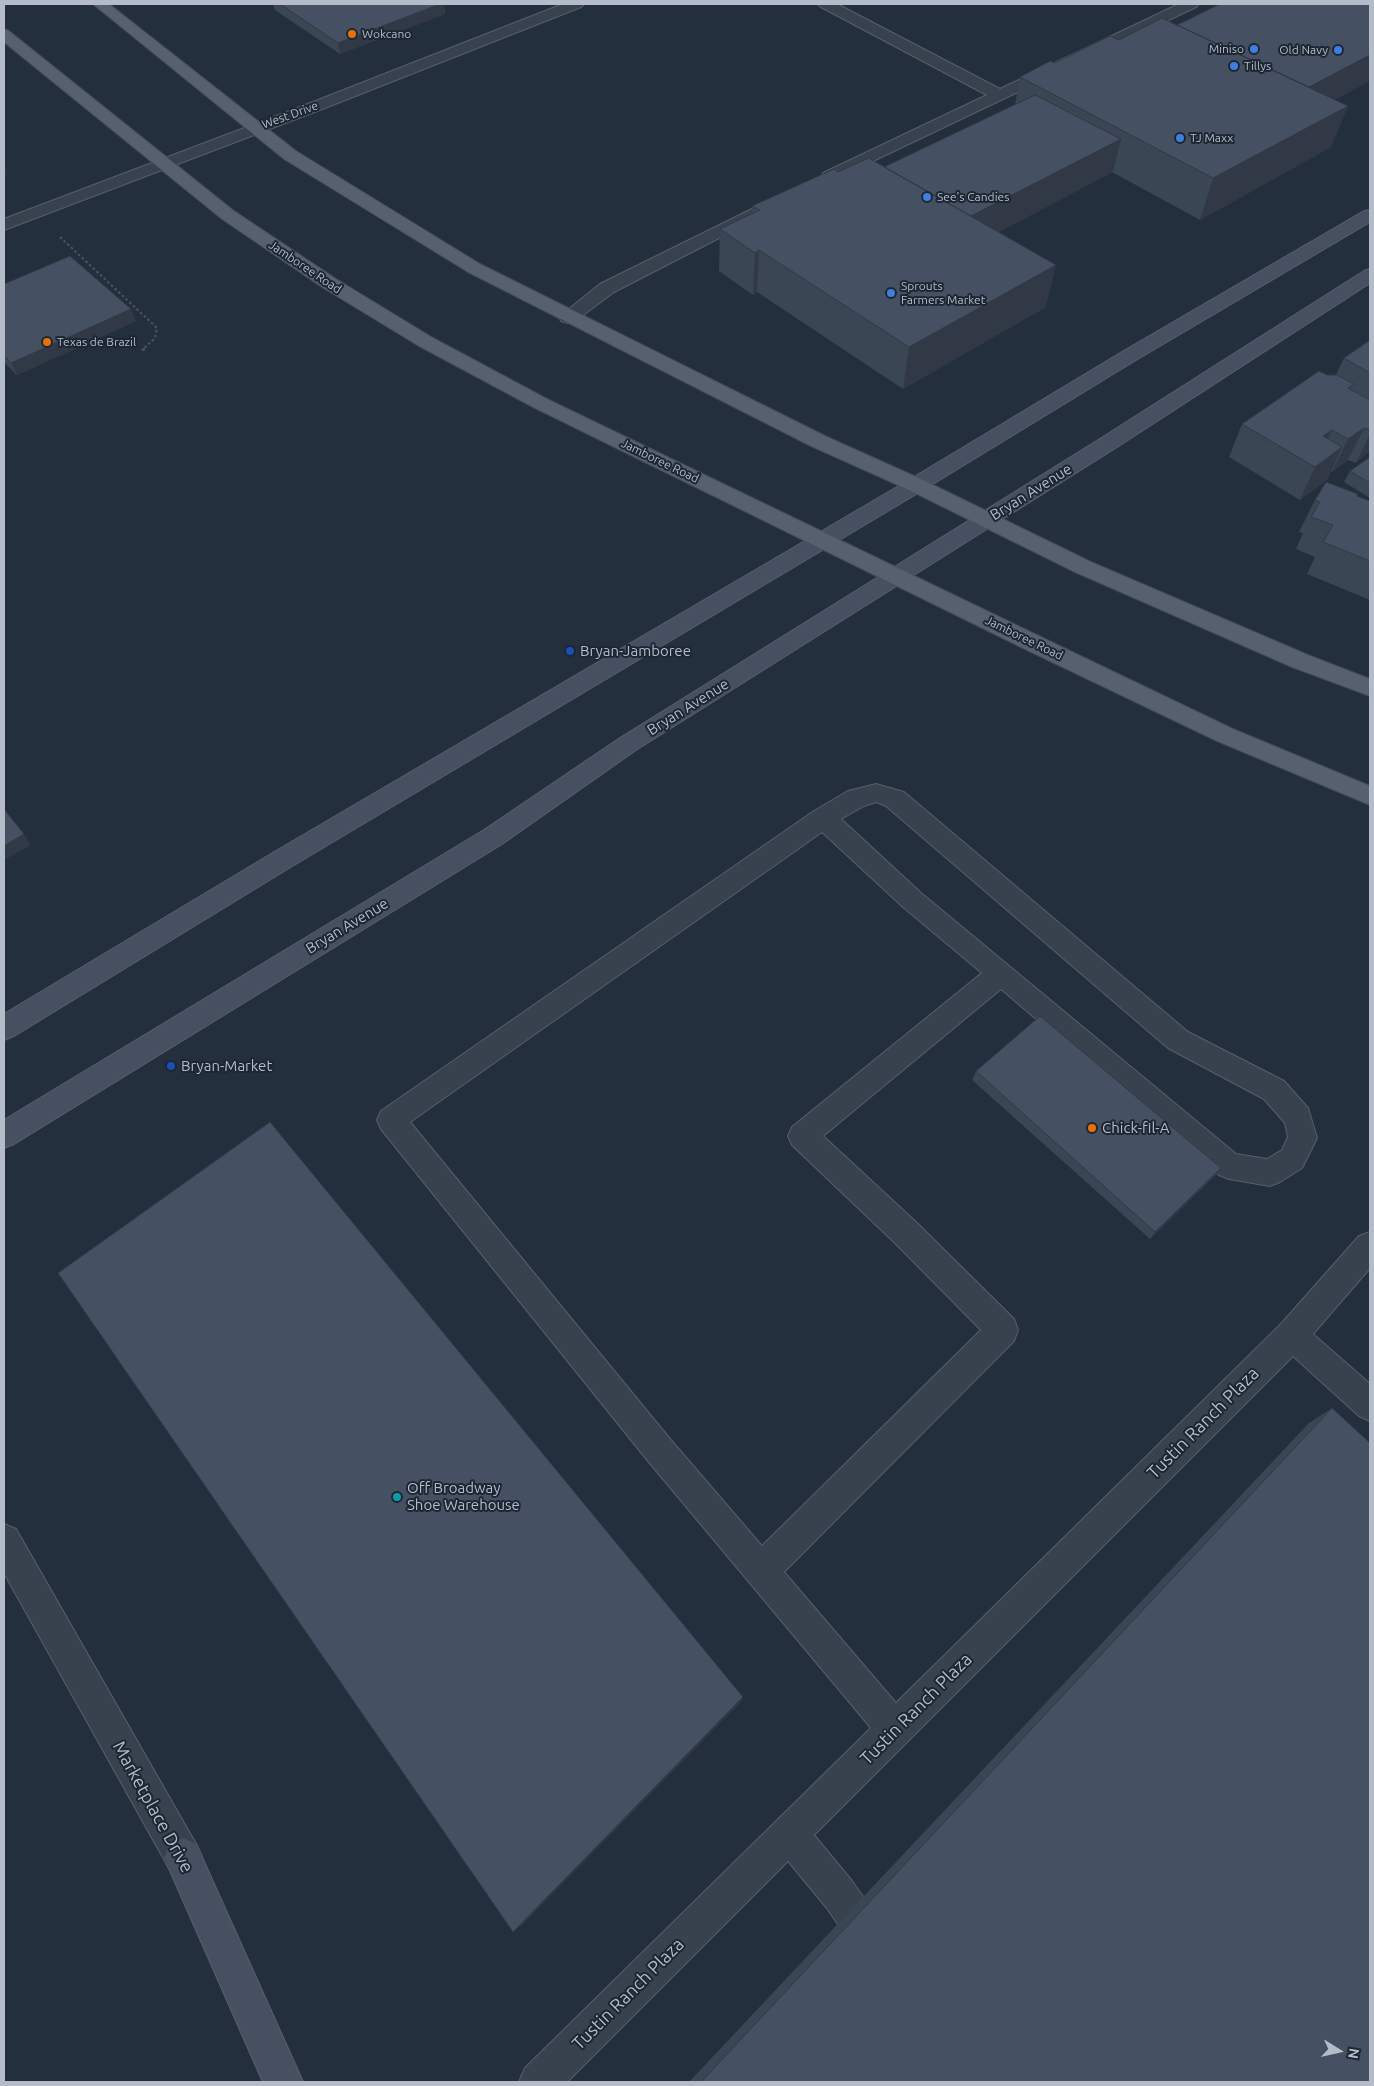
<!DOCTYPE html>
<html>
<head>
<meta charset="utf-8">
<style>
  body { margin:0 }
  #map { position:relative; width:1374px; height:2086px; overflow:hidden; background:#242f3e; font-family:Ubuntu,sans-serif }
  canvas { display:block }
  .frame { position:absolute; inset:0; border:5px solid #b4bcc9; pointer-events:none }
  .north { position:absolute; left:1314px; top:2026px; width:50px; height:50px; -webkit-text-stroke:4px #1d2633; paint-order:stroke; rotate:100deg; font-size:14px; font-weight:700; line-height:20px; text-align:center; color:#b4bcc9 }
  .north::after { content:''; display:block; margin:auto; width:18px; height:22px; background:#b4bcc9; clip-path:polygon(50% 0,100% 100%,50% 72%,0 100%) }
</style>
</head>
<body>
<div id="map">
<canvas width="1374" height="2086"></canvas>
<div class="frame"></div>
<div class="north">N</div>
</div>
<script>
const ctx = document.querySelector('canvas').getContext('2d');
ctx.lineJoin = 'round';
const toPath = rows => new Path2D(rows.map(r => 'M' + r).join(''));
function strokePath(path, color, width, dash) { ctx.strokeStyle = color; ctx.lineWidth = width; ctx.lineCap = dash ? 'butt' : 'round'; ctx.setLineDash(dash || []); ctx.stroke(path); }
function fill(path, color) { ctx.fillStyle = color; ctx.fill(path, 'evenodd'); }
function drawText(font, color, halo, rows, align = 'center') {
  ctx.font = font + ' Ubuntu,sans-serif'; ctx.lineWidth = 4; ctx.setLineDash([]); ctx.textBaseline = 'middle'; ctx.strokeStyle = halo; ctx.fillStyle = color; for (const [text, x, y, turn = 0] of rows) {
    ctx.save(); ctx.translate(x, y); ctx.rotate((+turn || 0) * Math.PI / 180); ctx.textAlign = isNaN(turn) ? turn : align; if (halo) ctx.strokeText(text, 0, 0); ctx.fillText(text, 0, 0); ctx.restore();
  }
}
const lane = toPath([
  [818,4,837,4,1000,89,1179,4,1199,4,1196,7,829,182,823,181,820,177,823,173,987,95,821,7,818,4],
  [754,208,760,209,763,213,760,217,614,292,575,321,568,323,561,321,559,317,600,284,754,208],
  [876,784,904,792,1188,1032,1284,1081,1308,1108,1317,1138,1302,1168,1280,1182,1270,1186,1229,1179,1219,1175,1001,989,823,1136,917,1223,1014,1319,1018,1330,1014,1341,784,1572,896,1703,1281,1324,1359,1236,1370,1232,1370,1268,1313,1334,1370,1384,1370,1421,1359,1416,1293,1356,814,1835,852,1881,875,1914,888,1942,883,1956,869,1961,855,1956,849,1940,826,1907,788,1861,567,2082,519,2082,525,2068,871,1728,648,1461,381,1129,377,1120,381,1111,814,811,848,791,876,784],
  [876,802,886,806,1168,1048,1264,1099,1285,1123,1288,1137,1282,1150,1267,1159,1236,1154,921,893,841,819,864,806,876,802],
  [822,832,903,907,982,973,792,1127,788,1136,792,1145,895,1243,981,1330,762,1546,670,1439,410,1122,822,832]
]);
const street = toPath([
  [563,4,584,4,581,7,325,108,4,230,4,219,313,102,563,4],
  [4,1524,16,1529,196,1844,202,1857,196,1870,183,1876,170,1870,4,1573,4,1524]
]);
const secondary = toPath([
  [1370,210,1370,222,1136,360,923,490,294,865,14,1036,4,1040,4,1014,276,851,909,480,1122,352,1364,211,1370,210],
  [1370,269,1370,283,1117,447,636,750,502,844,14,1144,4,1148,4,1120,484,830,620,738,1103,437,1364,271,1370,269],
  [183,1838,196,1844,303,2082,263,2082,164,1857,170,1844,183,1838]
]);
const primary = toPath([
  [93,4,109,4,296,151,480,264,825,436,923,480,1091,562,1308,655,1370,679,1370,696,1292,667,1075,572,909,490,811,446,468,272,284,159,93,4],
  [4,29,9,31,234,211,336,279,433,338,547,399,1043,638,1233,729,1370,786,1370,805,1217,741,1027,650,533,407,419,346,322,287,222,219,4,42,4,29]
]);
strokePath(lane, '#565f6c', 2);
strokePath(street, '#565f6c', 2);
strokePath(secondary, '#565f6c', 2);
strokePath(primary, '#414a57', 2);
strokePath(toPath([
  [60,237,157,328,155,338,142,350]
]), '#44595c', 2, [2.5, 2.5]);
strokePath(toPath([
  [142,350,145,349]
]), '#44595c', 2.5, [3, 3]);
fill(lane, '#38414e');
fill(street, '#38414e');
fill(secondary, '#465061');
fill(primary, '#56606e');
fill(toPath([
  [273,4,444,4,445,14,340,54,275,10],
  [1119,40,1335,100,1348,106,1331,147,1200,220,1112,172,998,232,1046,307,903,389,757,292,753,295,719,271,720,229,752,213,752,206,838,172,884,167,1015,105,1020,77,1055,63],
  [4,284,136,321,17,375,4,362],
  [1370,340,1370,451,1356,463,1348,460,1332,472,1331,471,1327,480,1300,500,1229,457,1242,424,1327,375,1336,375,1344,358],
  [1370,457,1370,498,1344,482,1350,471],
  [1357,496,1370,501,1370,600,1307,574,1315,557,1296,549,1303,533,1299,532,1315,500],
  [976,1071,1221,1168,1215,1176,1150,1239,972,1080],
  [1332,1408,1370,2082,689,2082,1309,1423]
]), '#3b4654');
fill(toPath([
  [440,4,444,4,445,14,340,54,338,43],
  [1370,55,1370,81,1288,125,1300,92],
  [1348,106,1331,147,1200,220,1213,178],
  [1121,139,1113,172,958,254,963,220],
  [4,167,7,174,4,175],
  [759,250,757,292,753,295,755,253],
  [1056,265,1046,307,903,389,909,347],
  [131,309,136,321,17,375,11,363],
  [1364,428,1348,460,1332,472,1348,439],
  [1332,430,1317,463,1323,436],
  [1370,434,1370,451,1356,463],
  [1342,447,1327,480,1300,500,1315,467],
  [24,834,31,845,4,860,4,846],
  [1221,1168,1215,1176,1150,1239,1155,1232],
  [743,1697,741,1702,521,1926,513,1932]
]), '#303945');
const building = toPath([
  [280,4,440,4,338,43,280,4],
  [1220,4,1370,4,1370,55,1309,87,1177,25,1220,4],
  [1162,18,1348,106,1213,178,1020,77,1050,61,1055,63,1110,36,1119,40,1162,18],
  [1035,95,1121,139,971,216,884,167,1035,95],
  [869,158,1056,265,909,347,759,250,755,253,720,229,760,210,752,206,834,169,838,172,869,158],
  [70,256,131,309,11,363,4,356,4,284,70,256],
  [1370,340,1370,373,1344,358,1370,340],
  [1319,371,1327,375,1337,375,1354,384,1348,388,1370,400,1370,430,1364,428,1348,439,1332,430,1323,436,1342,447,1315,467,1242,424,1319,371],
  [1370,457,1370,483,1350,471,1370,457],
  [1326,482,1358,494,1357,496,1370,501,1370,561,1323,542,1333,525,1311,517,1320,502,1315,500,1326,482],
  [4,809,24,834,4,846,4,809],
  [1040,1016,1221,1168,1155,1232,976,1071,1040,1016],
  [270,1122,743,1697,513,1932,58,1273,270,1122],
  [1332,1408,1370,1443,1370,2082,701,2082,1332,1408]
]);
fill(building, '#455162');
strokePath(building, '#303945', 1);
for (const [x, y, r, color] of [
  [352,34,5,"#e8710a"],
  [1254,49,5,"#3f7fe0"],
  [1338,50,5,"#3f7fe0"],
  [1234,66,5,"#3f7fe0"],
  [1180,138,5,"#3f7fe0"],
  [927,197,5,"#3f7fe0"],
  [891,293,5,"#3f7fe0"],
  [47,342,5,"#e8710a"],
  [570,651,5,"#1a4fb4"],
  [171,1066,5,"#1a4fb4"],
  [1092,1128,5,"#e8710a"],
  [397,1497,5,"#0f9aa8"]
]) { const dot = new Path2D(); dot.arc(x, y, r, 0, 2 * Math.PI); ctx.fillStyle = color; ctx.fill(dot); strokePath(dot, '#1d2633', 2); }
drawText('12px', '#b4bcc9', '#1d2633', [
  ["Wokcano",362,34],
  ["Miniso",1244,49,"right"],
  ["Old Navy",1328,50,"right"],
  ["Tillys",1244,66],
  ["TJ Maxx",1190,138],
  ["See's Candies",937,197],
  ["Sprouts",901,286],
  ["Farmers Market",901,300],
  ["Texas de Brazil",57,342]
], 'left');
drawText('12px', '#b4bcc9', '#1d2633', [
  ["West Drive",290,115,-20],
  ["Jamboree Road",305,267,34],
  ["Jamboree Road",660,461,26],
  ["Jamboree Road",1024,638,26]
]);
drawText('15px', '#b4bcc9', '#1d2633', [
  ["Bryan Avenue",1031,492,-32],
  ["Bryan Avenue",688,707,-32],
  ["Bryan Avenue",347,926,-31]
]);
drawText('15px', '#b4bcc9', '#1d2633', [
  ["Bryan-Jamboree",580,651],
  ["Bryan-Market",181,1066],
  ["Chick-fil-A",1102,1128],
  ["Off Broadway",407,1488],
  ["Shoe Warehouse",407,1505]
], 'left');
drawText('18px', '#b4bcc9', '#1d2633', [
  ["Tustin Ranch Plaza",1203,1423,-45],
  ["Tustin Ranch Plaza",916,1709,-45],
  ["Marketplace Drive",153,1807,61],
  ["Tustin Ranch Plaza",628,1994,-45]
]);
</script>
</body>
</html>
